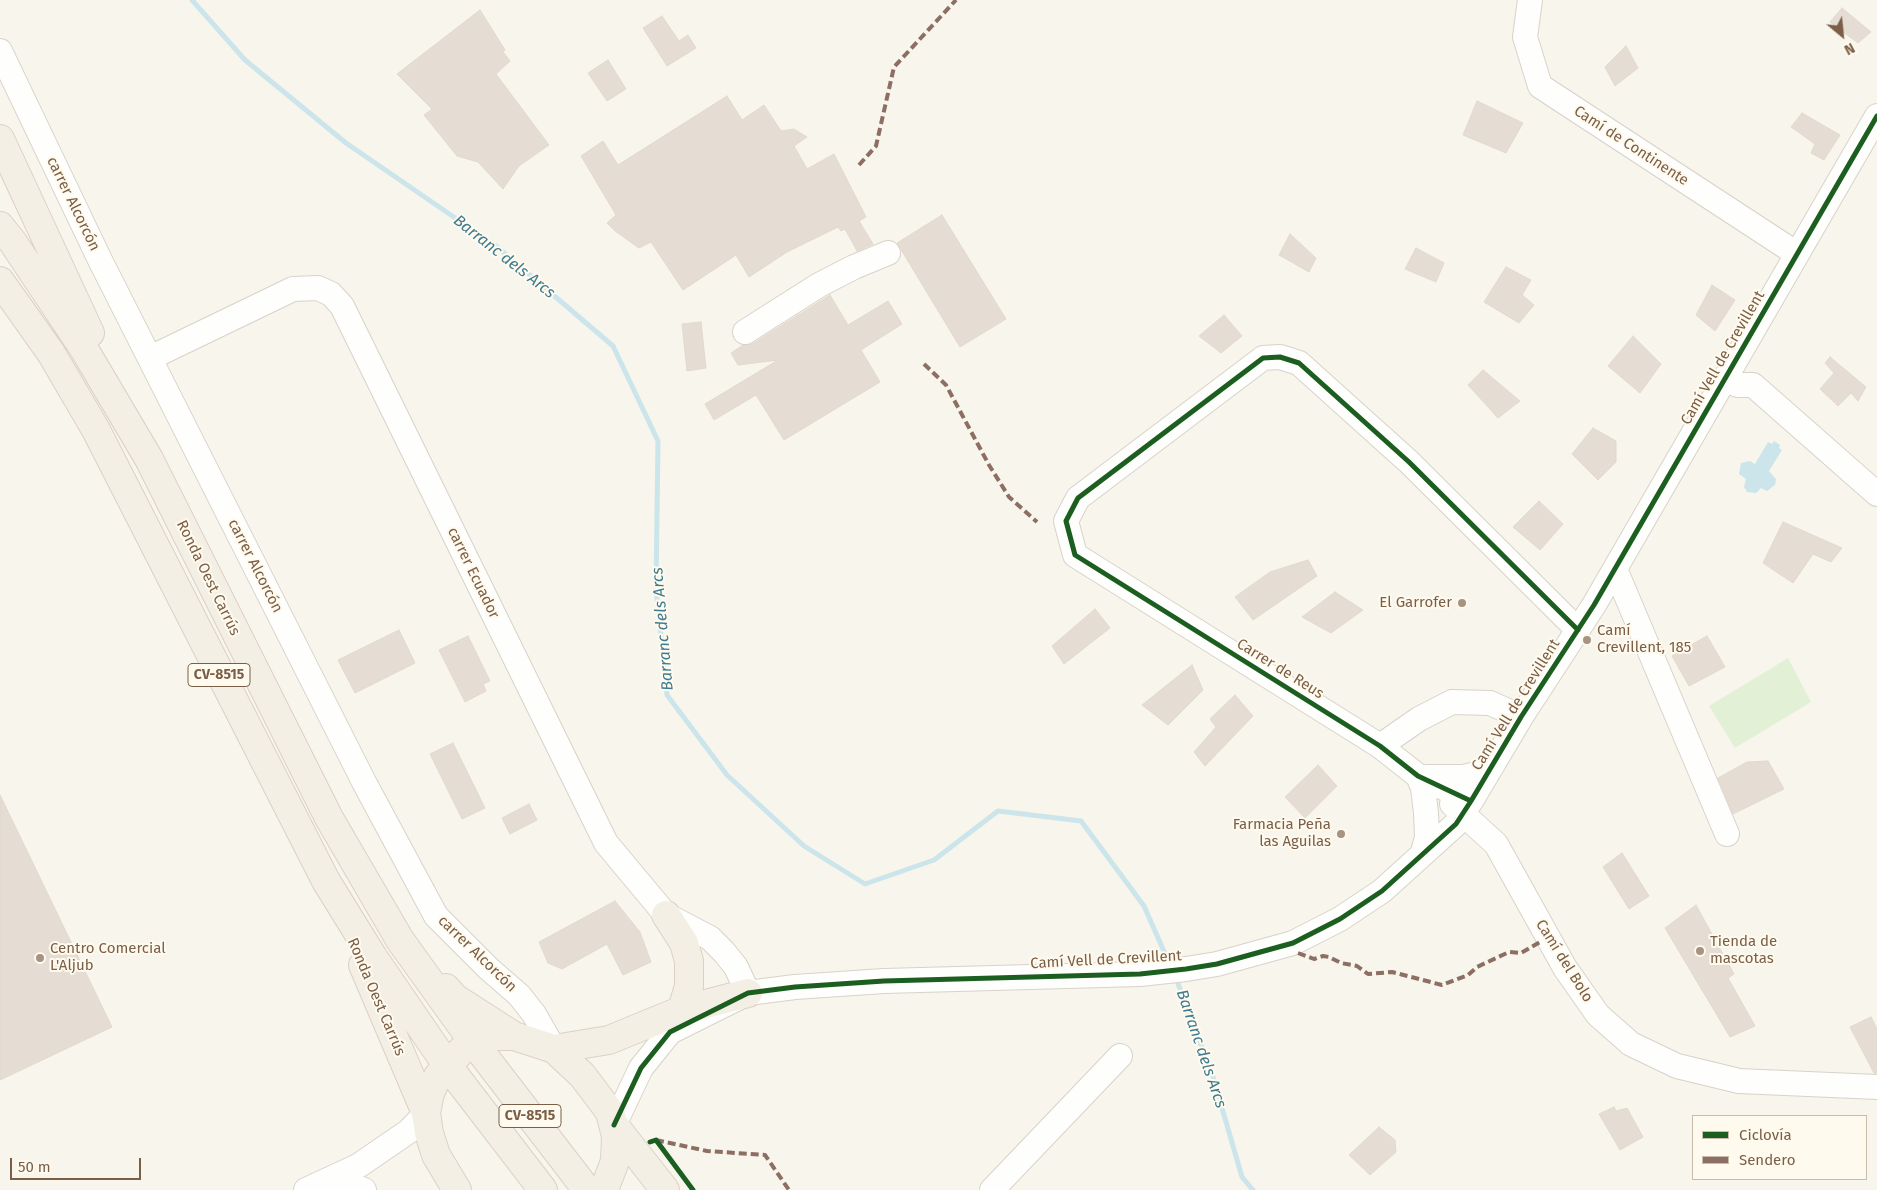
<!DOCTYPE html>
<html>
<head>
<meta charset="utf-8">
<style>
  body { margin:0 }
  #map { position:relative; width:1877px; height:1190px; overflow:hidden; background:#f8f5ec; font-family:"Fira Sans",sans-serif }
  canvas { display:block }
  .legend { position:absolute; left:1692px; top:1115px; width:175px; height:65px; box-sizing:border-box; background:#fffaee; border:1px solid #cabcab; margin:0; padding:6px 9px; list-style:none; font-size:15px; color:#7b5e47 }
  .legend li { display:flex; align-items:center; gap:10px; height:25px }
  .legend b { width:25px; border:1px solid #cabcab }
  .north { position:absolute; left:1817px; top:10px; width:50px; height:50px; -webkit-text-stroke:4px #fffaee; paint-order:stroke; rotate:152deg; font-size:14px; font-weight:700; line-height:20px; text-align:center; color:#7b5e47 }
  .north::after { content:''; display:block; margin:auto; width:18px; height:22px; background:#7b5e47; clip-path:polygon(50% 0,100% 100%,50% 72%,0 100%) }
  .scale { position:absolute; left:10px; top:1158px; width:131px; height:22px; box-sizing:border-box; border:2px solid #7b5e47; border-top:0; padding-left:6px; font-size:15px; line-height:18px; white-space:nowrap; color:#7b5e47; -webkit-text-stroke:4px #fffaee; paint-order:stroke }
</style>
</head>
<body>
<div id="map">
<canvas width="1877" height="1190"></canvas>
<ul class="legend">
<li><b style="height:6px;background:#1b5e20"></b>Ciclovía</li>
<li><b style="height:6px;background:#8d6e63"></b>Sendero</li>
</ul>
<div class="north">N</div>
<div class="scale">50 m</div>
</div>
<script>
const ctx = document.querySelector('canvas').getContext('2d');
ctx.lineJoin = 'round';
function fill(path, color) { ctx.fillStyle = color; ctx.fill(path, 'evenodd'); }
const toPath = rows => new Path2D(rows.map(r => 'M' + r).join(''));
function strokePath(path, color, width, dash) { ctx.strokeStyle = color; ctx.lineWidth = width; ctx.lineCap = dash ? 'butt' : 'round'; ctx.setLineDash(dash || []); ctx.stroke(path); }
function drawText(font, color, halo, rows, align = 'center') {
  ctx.font = font + ' "Fira Sans",sans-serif'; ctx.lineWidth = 4; ctx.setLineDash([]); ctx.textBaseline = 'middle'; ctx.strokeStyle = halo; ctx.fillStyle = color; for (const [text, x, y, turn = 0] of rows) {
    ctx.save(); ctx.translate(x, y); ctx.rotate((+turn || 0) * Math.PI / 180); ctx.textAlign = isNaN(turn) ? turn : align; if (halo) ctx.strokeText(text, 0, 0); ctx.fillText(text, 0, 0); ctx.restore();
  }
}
fill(toPath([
  [1788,658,1811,702,1735,748,1709,706]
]), '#e2f1d5');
fill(toPath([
  [1774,441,1780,445,1779,448,1782,450,1769,471,1776,479,1775,485,1767,491,1761,488,1756,493,1747,492,1744,487,1746,479,1739,474,1741,463,1750,461,1755,464,1768,442,1772,444]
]), '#cbe5eb');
strokePath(toPath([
  [192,0,245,60,346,143,496,246,613,346,658,441,656,588,667,695,727,775,804,846,865,884,934,860,998,811,1081,821,1144,906,1170,965],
  [1176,978,1213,1077,1242,1177,1253,1190]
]), '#cbe5eb', 5);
const building = toPath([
  [1842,8,1871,32,1858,43,1830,22,1842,8],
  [480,10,505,50,503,52,510,61,496,74,549,145,519,166,503,189,478,162,457,156,424,115,432,109,397,74,480,10],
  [662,16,679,41,688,35,696,48,667,66,643,28,662,16],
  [1626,46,1638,68,1615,86,1605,67,1626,46],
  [608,60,626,89,607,101,588,73,608,60],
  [727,96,742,120,764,105,781,131,794,129,807,137,794,146,807,169,834,154,866,217,859,221,873,244,857,251,845,229,841,231,838,227,787,252,749,277,736,255,683,290,651,242,639,248,615,231,607,223,616,215,581,156,603,141,618,165,727,96],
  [1477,101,1523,123,1506,153,1463,135,1477,101],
  [1802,113,1840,135,1824,160,1811,153,1815,144,1791,127,1802,113],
  [942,215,1006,319,960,347,897,243,942,215],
  [1290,234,1316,258,1309,272,1279,255,1290,234],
  [1416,248,1444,263,1436,282,1405,269,1416,248],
  [1506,267,1531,280,1522,295,1534,305,1519,323,1484,302,1506,267],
  [1712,285,1735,300,1715,331,1696,315,1712,285],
  [830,295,848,325,888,301,902,324,861,350,880,382,784,440,756,395,714,420,705,404,778,360,738,365,731,353,743,345,752,344,830,295],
  [1224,315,1242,336,1221,353,1199,336,1224,315],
  [701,322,706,368,687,371,682,324,701,322],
  [1633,336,1661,364,1640,393,1608,366,1633,336],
  [1830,357,1866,387,1858,401,1851,393,1838,406,1820,389,1834,373,1825,363,1830,357],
  [1483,370,1520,401,1498,418,1468,385,1483,370],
  [1593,428,1616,441,1616,462,1598,480,1572,454,1593,428],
  [1539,501,1563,524,1540,550,1513,527,1539,501],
  [1783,522,1842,548,1831,562,1813,554,1793,583,1763,563,1783,522],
  [1308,560,1317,576,1253,620,1235,597,1270,572,1308,560],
  [1335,592,1363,610,1331,633,1302,617,1335,592],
  [1095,609,1110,628,1064,664,1052,646,1095,609],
  [399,630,415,663,355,693,338,660,399,630],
  [468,636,490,681,483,684,486,691,465,702,439,650,468,636],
  [1707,636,1725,667,1689,686,1672,656,1707,636],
  [1192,665,1203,690,1168,725,1142,705,1192,665],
  [1235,695,1253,716,1205,766,1194,752,1216,727,1210,719,1235,695],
  [453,743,485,808,462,819,430,754,453,743],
  [1768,761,1784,789,1733,814,1718,778,1747,762,1768,761],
  [1318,765,1337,786,1305,818,1285,797,1318,765],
  [0,795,112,1027,0,1080,0,795],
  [529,804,537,820,510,834,502,818,529,804],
  [1622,853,1649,896,1629,909,1603,867,1622,853],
  [615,901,640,932,651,962,623,975,607,944,562,969,548,963,539,942,615,901],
  [1696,905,1734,974,1728,978,1755,1026,1730,1037,1665,928,1696,905],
  [1871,1017,1877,1029,1877,1073,1874,1073,1850,1027,1871,1017],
  [1614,1107,1616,1111,1627,1108,1643,1137,1620,1150,1599,1114,1614,1107],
  [1379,1127,1395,1140,1396,1152,1370,1175,1349,1155,1379,1127]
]);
fill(building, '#e5ddd3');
strokePath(building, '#e2d8cd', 1);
const minor = toPath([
  [1530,0,1525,37,1540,86,1797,254],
  [0,51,100,260,365,784,436,916,489,969,519,995,534,1014,554,1049],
  [745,332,819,285,854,267,888,253],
  [150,358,293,289,318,288,331,294,342,306,606,843,666,915,710,938,724,952,736,967,748,993],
  [1726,376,1737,385,1753,385,1877,494],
  [1615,569,1727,834],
  [1380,746,1419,719,1452,702,1490,703,1521,717],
  [1418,776,1423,788,1426,813,1427,837,1423,852],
  [1427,777,1463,777,1477,774,1492,766],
  [1471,801,1418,776,1380,746,1075,555,1066,521,1078,498,1263,358,1280,357,1299,363,1409,462,1578,630],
  [1452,804,1496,844,1565,968,1598,1015,1631,1044,1677,1066,1739,1081,1877,1087],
  [614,1125,641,1068,670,1032,748,993,795,987,884,981,1140,974,1186,969,1217,964,1293,943,1340,919,1382,891,1456,824,1471,801,1521,717,1594,605,1877,116],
  [334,1178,364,1190],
  [306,1190,358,1166,409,1131,426,1113],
  [992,1190,1120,1056]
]);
const major = toPath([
  [0,139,90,333],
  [0,226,12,241,84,349,149,459,329,818,400,940,474,1043,587,1190],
  [0,281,51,353,96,430,326,881,373,957,447,1065,543,1190],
  [666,915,684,943,689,961,689,986,682,1010],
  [363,965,426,1113],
  [446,988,455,998,514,1036],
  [554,1049,609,1040,682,1010,748,993],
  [614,1125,665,1190],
  [457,1190,436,1155,429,1133,426,1113,430,1093,438,1076,462,1050,493,1036,514,1036,554,1049,582,1075,610,1112,616,1136,615,1161,604,1190]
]);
strokePath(minor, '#d8d2ca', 26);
strokePath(major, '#dad1c8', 30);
strokePath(minor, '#fefefc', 24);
strokePath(major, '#f3efe5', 28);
strokePath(toPath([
  [859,165,876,146,894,67,956,0],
  [924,364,946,385,989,465,1009,497,1037,522],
  [1298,953,1314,959,1323,956,1329,957,1341,963,1357,966,1368,974,1392,972,1442,985,1468,975,1477,967,1509,952,1521,953,1540,942],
  [656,1140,707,1151,765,1155,789,1190]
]), '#8d6e63', 4, [8, 4]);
strokePath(toPath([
  [1471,801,1418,776,1380,746,1075,555,1066,521,1078,498,1263,358,1280,357,1299,363,1409,462,1578,630],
  [614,1125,641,1068,670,1032,748,993,795,987,884,981,1140,974,1186,969,1217,964,1293,943,1340,919,1382,891,1456,824,1471,801,1521,717,1594,605,1877,116],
  [650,1142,656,1140,693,1190]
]), '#1b5e20', 5);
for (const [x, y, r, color] of [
  [1462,603,5,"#a79381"],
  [1587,640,5,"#a79381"],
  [1341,834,5,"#a79381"],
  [1700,951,5,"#a79381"],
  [40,958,5,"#a79381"]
]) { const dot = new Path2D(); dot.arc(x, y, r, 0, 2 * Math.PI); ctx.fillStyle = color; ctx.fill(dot); strokePath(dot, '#fffaee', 2); }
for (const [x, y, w] of [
  [219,675,62],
  [530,1116,62]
]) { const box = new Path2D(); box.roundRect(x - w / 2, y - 11.5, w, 23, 4); ctx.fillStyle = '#fffaee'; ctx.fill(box); strokePath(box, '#7b5e47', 1); }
drawText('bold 14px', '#7b5e47', null, [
  ["CV-8515",219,675],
  ["CV-8515",530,1116]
]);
drawText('15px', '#7b5e47', '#fffaee', [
  ["Camí de Continente",1631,146,33],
  ["carrer Alcorcón",73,204,64],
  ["Camí Vell de Crevillent",1723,358,-60],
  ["carrer Alcorcón",255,566,63],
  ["carrer Ecuador",473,573,64],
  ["Ronda Oest Carrús",208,578,64],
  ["Carrer de Reus",1280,669,32],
  ["Camí Vell de Crevillent",1516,705,-58],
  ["carrer Alcorcón",477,954,44],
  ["Camí Vell de Crevillent",1106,960,-3],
  ["Camí del Bolo",1564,961,58],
  ["Ronda Oest Carrús",376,997,67]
]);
drawText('15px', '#7b5e47', '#fffaee', [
  ["El Garrofer",1452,603,"right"],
  ["Camí",1597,631],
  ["Crevillent, 185",1597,648],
  ["Farmacia Peña",1331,825,"right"],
  ["las Aguilas",1331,842,"right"],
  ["Tienda de",1710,942],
  ["mascotas",1710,959],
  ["Centro Comercial",50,949],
  ["L'Aljub",50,966]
], 'left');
drawText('italic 16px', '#3e7b90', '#fffaee', [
  ["Barranc dels Arcs",504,257,38],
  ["Barranc dels Arcs",663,629,-95],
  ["Barranc dels Arcs",1201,1049,71]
]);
</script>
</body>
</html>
